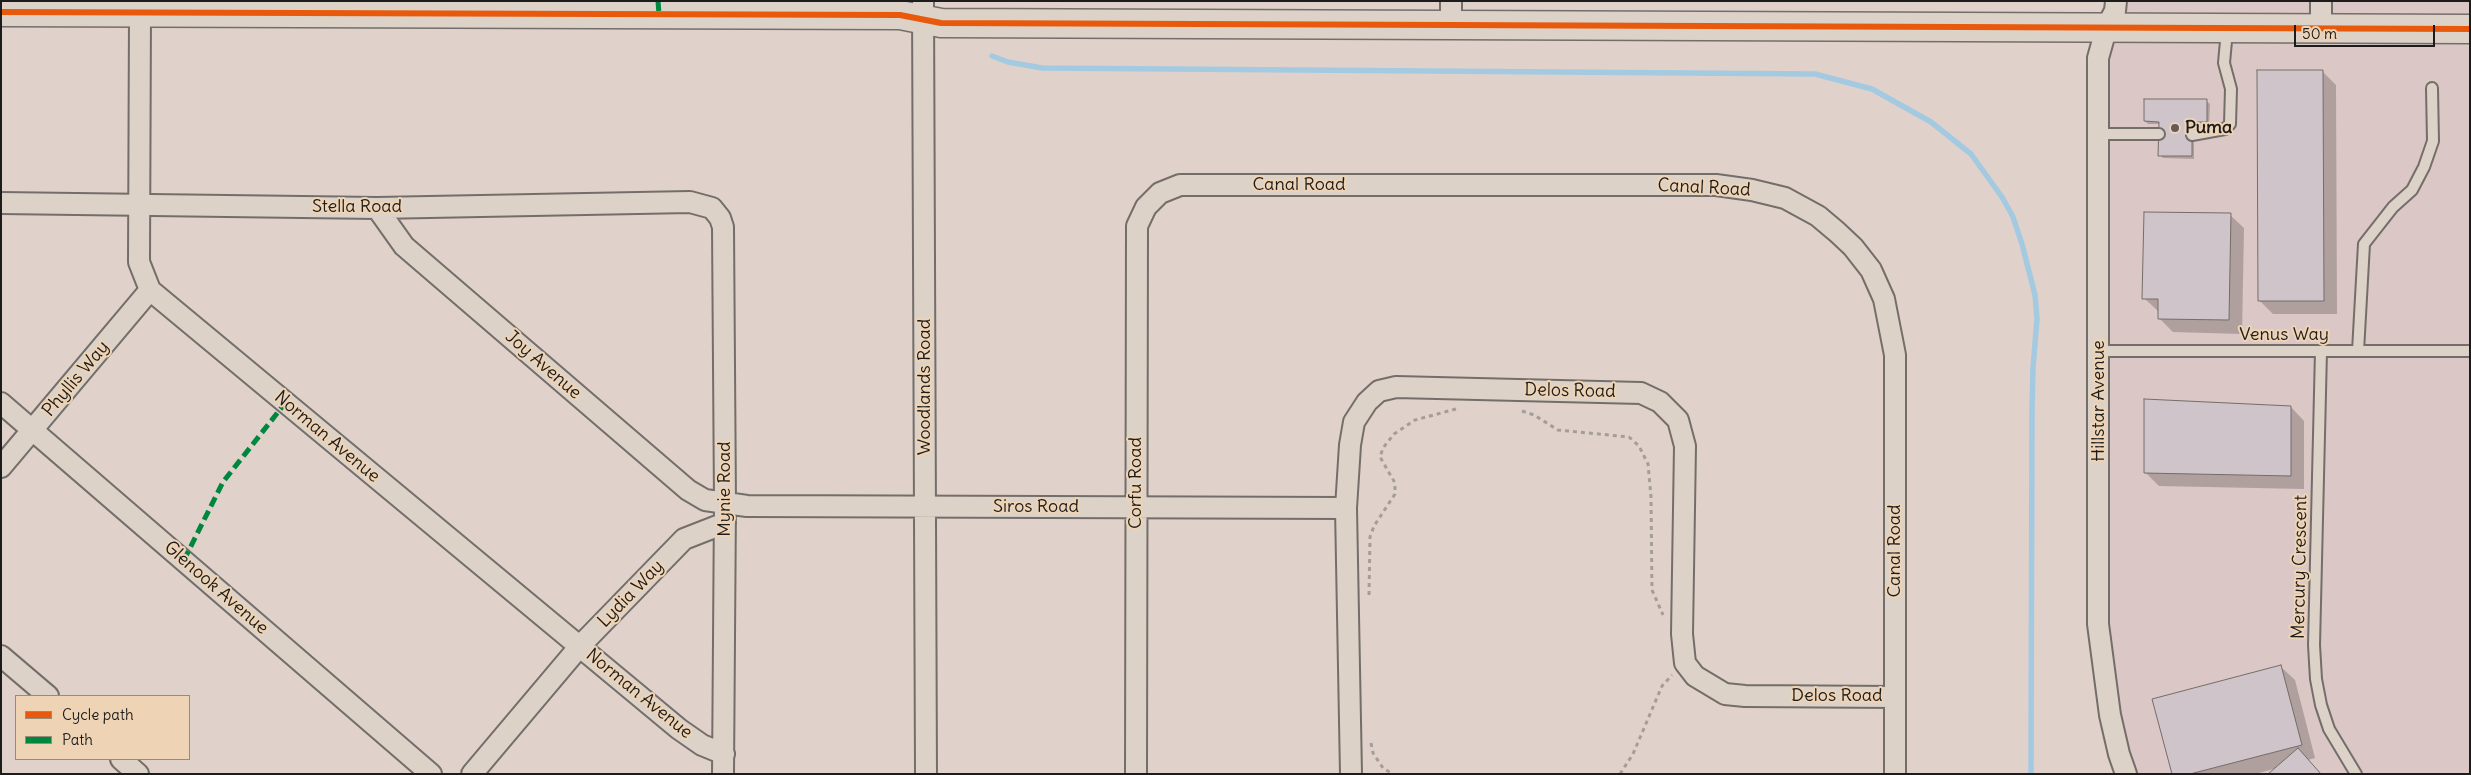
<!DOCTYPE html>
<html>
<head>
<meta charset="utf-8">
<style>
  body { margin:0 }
  #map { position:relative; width:2471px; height:775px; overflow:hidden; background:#e0d2ca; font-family:Delius,sans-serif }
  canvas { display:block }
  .frame { position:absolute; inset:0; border:2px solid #1c1c1c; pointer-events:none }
  .legend { position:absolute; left:15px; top:695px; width:175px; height:65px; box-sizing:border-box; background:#eed3b5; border:1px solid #9a8a78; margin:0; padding:6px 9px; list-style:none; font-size:15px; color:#1c1c1c }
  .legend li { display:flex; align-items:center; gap:10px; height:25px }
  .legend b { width:25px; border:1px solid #9a8a78 }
  .scale { position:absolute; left:2294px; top:25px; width:141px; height:22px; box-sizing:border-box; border:2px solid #1c1c1c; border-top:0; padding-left:6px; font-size:15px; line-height:18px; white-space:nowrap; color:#1c1c1c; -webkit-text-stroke:4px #eed3b5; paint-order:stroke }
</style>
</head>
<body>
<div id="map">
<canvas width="2471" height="775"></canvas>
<div class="frame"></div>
<ul class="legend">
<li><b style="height:6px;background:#e8590c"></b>Cycle path</li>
<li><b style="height:6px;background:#00873e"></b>Path</li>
</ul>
<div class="scale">50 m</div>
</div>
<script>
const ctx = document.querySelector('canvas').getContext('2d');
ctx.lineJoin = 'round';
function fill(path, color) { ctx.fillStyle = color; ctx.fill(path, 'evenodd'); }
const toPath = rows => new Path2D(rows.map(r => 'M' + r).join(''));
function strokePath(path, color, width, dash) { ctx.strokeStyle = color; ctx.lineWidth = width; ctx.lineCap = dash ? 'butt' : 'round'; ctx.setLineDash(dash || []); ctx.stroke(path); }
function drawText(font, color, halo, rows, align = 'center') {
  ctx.font = font + ' Delius,sans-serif'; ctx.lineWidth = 4; ctx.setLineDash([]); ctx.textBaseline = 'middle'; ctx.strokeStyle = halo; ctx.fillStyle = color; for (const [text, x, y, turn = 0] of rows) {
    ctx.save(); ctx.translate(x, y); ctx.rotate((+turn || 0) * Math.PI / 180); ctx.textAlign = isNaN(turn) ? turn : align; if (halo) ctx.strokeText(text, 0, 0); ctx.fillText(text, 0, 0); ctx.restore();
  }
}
fill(toPath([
  [2108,1,2470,1,2470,774,2125,774,2102,671]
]), '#dbc7c5');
fill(toPath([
  [2322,71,2336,85,2337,314,2273,314,2259,300],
  [2206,101,2210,104,2209,125,2194,125,2194,159,2163,158,2160,155,2160,124,2148,124,2145,121],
  [2230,215,2244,228,2242,334,2173,332,2159,318,2159,312,2144,298],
  [2291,407,2304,421,2304,489,2159,486,2145,472],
  [2281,667,2295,680,2315,758,2308,760,2321,774,2270,774,2277,768,2255,774,2173,774]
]), '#0003');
strokePath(toPath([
  [992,56,1008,62,1042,68,1815,74,1872,89,1931,122,1971,154,2002,197,2013,217,2022,244,2035,295,2037,319,2033,368,2032,412,2031,774]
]), '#a4cae1', 5.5);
const building = toPath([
  [2257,70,2323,70,2324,301,2258,301,2257,70],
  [2144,99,2207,99,2207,122,2192,122,2192,156,2158,156,2159,122,2144,121,2144,99],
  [2144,212,2231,213,2229,320,2158,319,2158,299,2142,299,2144,212],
  [2144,399,2291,406,2291,476,2144,473,2144,399],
  [2281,665,2302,745,2190,774,2172,774,2152,699,2281,665],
  [2298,748,2321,774,2268,774,2298,748]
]);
fill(building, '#cfc4c9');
strokePath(building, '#746e6a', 1);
const lane = toPath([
  [2100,134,2159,134],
  [2192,135,2225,129,2230,124,2231,89,2224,63,2227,30],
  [2099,351,2470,351],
  [2321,351,2314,645,2316,679,2321,705,2329,729,2356,774],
  [2358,351,2364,244,2393,207,2412,190,2424,167,2433,141,2432,88]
]);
const street = toPath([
  [923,1,926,774],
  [2116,1,2115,11,2107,26,2098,58,2098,624,2110,715,2119,754,2126,774],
  [2321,1,2321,29],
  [140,13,139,262,150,290,679,729,702,745,724,754],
  [1451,25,1451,1],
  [1,203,377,208,690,202,712,208,720,218,723,227,725,503,723,774],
  [377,208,404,246,688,490,705,500,747,506,1346,508],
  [1,403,431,774],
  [1,467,150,290],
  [1,656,48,696],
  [121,759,138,774],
  [472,774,580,646,684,539,725,523],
  [1136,774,1137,226,1146,207,1160,193,1180,185,1716,185,1752,190,1785,198,1818,216,1837,232,1853,247,1871,270,1884,299,1895,355,1895,774],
  [1351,774,1346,508,1350,445,1354,422,1367,402,1379,391,1396,387,1641,393,1660,402,1678,420,1685,446,1682,634,1685,663,1695,676,1725,694,1745,696,1895,697]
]);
const secondary = toPath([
  [1,12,900,15,941,23,2470,29]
]);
strokePath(lane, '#746e6a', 14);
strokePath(street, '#746e6a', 24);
strokePath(secondary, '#746e6a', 31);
strokePath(toPath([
  [1522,411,1534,415,1558,430,1629,437,1639,446,1648,464,1651,497,1652,590,1663,615],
  [1369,595,1370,537,1374,526,1395,494,1395,483,1380,457,1383,448,1394,434,1415,420,1456,409],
  [1371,743,1373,753,1383,768,1393,774],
  [1620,774,1633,754,1662,686,1672,675]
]), '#a59d97', 3, [4, 4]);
strokePath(lane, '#dcd2c8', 10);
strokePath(street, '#dcd2c8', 20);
strokePath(secondary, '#dcd2c8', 28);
strokePath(toPath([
  [658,1,659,14],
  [184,560,223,482,286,402]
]), '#00873e', 5, [10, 5]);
strokePath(toPath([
  [1,12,900,15,941,23,2470,29]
]), '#e8590c', 6);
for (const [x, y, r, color] of [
  [2175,128,5,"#615c59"]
]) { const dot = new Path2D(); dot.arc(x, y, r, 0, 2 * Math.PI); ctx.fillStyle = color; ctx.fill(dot); strokePath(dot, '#eed3b5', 2); }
drawText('bold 18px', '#1c1c1c', '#eed3b5', [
  ["Puma",2185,128]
], 'left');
drawText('18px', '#1c1c1c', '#eed3b5', [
  ["Canal Road",1299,185],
  ["Canal Road",1704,188,3],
  ["Stella Road",357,207],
  ["Venus Way",2284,335],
  ["Joy Avenue",543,365,41],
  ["Phyllis Way",76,379,-50],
  ["Woodlands Road",925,387,-90],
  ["Delos Road",1570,391,1],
  ["Hillstar Avenue",2099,401,-90],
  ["Norman Avenue",327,437,40],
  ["Corfu Road",1136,483,-90],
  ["Mynie Road",725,489,-90],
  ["Siros Road",1036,507],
  ["Canal Road",1895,551,-90],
  ["Mercury Crescent",2300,567,-89],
  ["Glenook Avenue",216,588,41],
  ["Lydia Way",631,594,-46],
  ["Norman Avenue",639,694,39],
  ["Delos Road",1837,696]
]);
</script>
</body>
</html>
